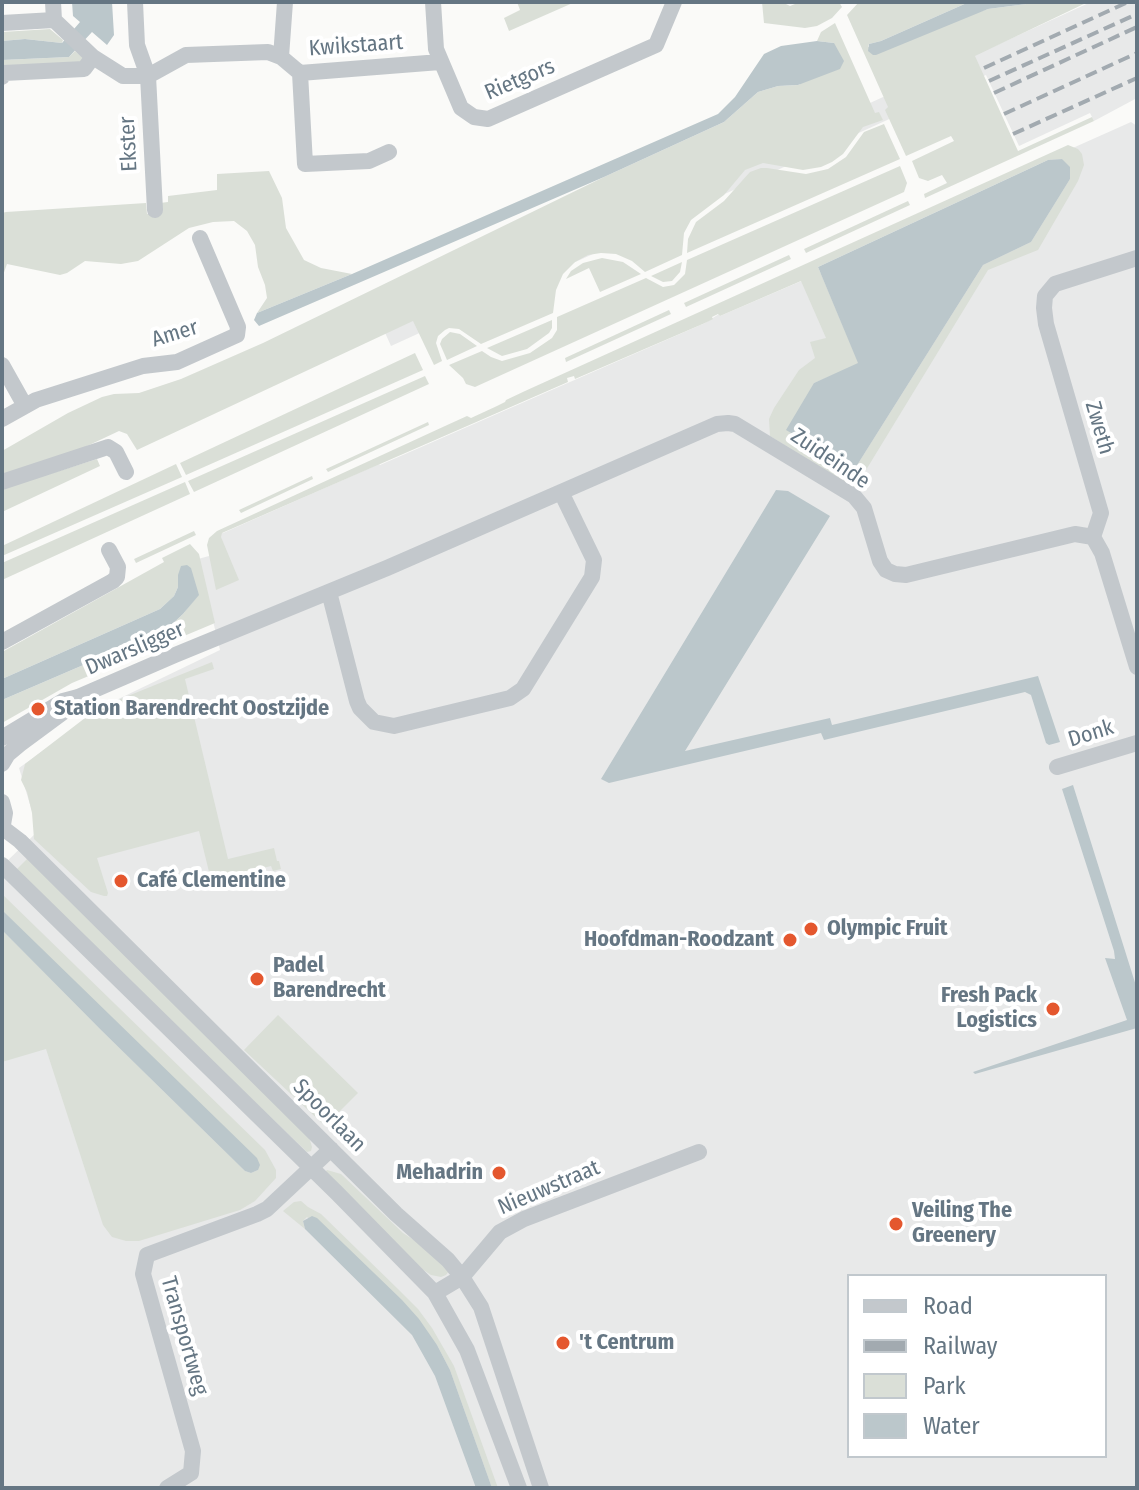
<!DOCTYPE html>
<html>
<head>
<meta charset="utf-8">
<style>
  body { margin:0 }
  #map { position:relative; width:1139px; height:1490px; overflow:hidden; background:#fafaf8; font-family:"Fira Sans Condensed",sans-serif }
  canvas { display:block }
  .frame { position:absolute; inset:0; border:4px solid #657683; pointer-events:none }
  .legend { position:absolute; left:847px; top:1274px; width:260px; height:184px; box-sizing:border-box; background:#fff; border:2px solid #c1c8cd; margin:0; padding:10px 14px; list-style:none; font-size:24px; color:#657683 }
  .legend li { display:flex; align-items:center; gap:16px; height:40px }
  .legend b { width:40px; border:2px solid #c1c8cd }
</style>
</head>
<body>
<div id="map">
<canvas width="1139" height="1490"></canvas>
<div class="frame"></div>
<ul class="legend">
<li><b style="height:10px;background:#c3c8cc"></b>Road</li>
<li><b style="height:10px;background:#a2aab0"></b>Railway</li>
<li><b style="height:22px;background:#dadfd7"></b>Park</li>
<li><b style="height:22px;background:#bbc7cb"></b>Water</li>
</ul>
</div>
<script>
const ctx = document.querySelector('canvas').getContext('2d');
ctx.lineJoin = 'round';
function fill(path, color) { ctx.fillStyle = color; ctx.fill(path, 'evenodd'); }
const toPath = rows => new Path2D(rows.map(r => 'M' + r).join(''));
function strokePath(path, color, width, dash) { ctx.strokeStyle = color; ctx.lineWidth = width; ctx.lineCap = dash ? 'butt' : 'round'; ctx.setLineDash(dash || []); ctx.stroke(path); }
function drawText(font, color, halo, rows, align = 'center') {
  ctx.font = font + ' "Fira Sans Condensed",sans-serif'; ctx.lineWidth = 8; ctx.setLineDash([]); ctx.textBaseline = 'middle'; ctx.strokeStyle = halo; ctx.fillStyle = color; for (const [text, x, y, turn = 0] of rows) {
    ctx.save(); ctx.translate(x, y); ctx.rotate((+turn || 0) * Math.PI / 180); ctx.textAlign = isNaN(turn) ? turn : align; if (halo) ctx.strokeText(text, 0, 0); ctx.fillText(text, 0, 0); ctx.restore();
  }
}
fill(toPath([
  [1091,2,1137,2,1137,98,1094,121,1090,113,1019,146,986,75,391,346,382,326],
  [1131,122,1137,126,1137,1488,2,1488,2,866,38,831,19,768,106,705,220,650,198,559,209,556,221,532,223,533,379,464,380,465,705,323,719,314,720,316,820,273,1066,151],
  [849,1276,1105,1276,1105,1456,849,1456]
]), '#e8e9e9');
fill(toPath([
  [517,2,575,2,509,31,504,18,520,10],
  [762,2,782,2,790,6,800,2,839,2,842,7,832,18,817,26,805,28,764,23],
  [859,2,969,2,881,41,869,44,868,47,988,9,1042,2,1088,2,975,56,1018,151,1092,117,1094,121,925,198,924,194,947,183,942,175,928,181,919,178,912,161,954,141,951,136,906,156,885,110,888,107,847,15],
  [835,23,875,113,879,112,883,120,863,127,843,154,832,162,821,167,803,170,763,163,745,170,724,195,691,220,684,233,682,255,645,272,632,261,616,254,601,253,588,255,575,262,563,274,556,290,553,313,481,344,459,329,449,328,445,330,438,336,436,343,442,361,434,365,413,321,137,450,127,434,119,431,85,447,2,476,2,451,68,413,102,397,114,394,139,393,181,379,263,343,604,177,724,122,758,92,778,86,799,85,834,43,817,41,821,32],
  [50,29,63,40,62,43,25,39,2,41,2,32],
  [75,51,85,59,82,64,2,70,2,60,69,57],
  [884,124,900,159,687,253,688,239,696,222,724,201,750,172,761,168,767,168,806,174,828,169,846,157,864,132],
  [1068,145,1078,149,1082,154,1084,165,1078,181,1038,250,988,270,855,488,770,436,769,419,774,408,799,370,815,358,810,342,826,338,801,281,720,316,718,314,712,317,713,319,705,323,575,379,574,376,567,378,568,382,222,533,221,537,239,580,216,590,207,545,209,538,217,531,445,426,467,416,471,418,497,406,505,402,506,400,525,391],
  [1062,159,1070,179,1031,242,983,265,854,470,814,383,859,364,818,267,1048,160],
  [900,166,907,183,904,192,475,387,466,384,463,378,449,365,482,351,491,357,502,361,530,353,552,338,557,330,557,317,646,278,663,287,674,285,685,274,687,260],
  [269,171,282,198,286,228,304,260,321,268,352,274,257,313,267,298,265,285,258,267,255,245,247,231,234,221,213,222,189,228,138,261,121,264,85,261,67,273,60,275,7,264,2,278,2,213,6,212,146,203,147,214,161,213,160,203,168,202,168,196,217,190,217,174],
  [908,201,910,205,806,253,804,249],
  [789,255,791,259,686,307,684,303],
  [602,258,623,262,641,274,600,292,589,268,566,279,571,271,583,263],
  [682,262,680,272,672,281,663,282,651,276],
  [669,310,671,314,566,362,565,358],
  [552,320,552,328,549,333,527,349,502,356,487,348],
  [450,332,460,334,477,346,447,360,440,344,442,339],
  [415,353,423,370,186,475,180,463],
  [425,376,429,384,194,492,188,481],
  [428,422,429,425,328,472,326,469],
  [97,459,100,466,2,512,2,489],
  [176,464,182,477,2,556,2,546],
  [312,476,313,479,241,513,239,510],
  [185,482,190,494,2,580,2,563],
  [194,531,196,535,136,563,134,559],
  [190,544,199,554,215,623,72,683,2,723,2,700,167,629,183,614,198,595,178,575,178,587,174,596,160,609,2,679,2,652,164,562,162,558],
  [212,662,214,669,185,679,228,859,274,848,277,861,279,861,281,869,273,871,271,866,211,880,199,831,97,858,108,893,107,896,104,896,91,892,34,839,32,813,27,792,21,780,25,764,85,718,108,704],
  [29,857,309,1137,312,1147,311,1151,307,1152,15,871],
  [2,894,265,1150,276,1170,276,1178,255,1201,240,1210,139,1241,126,1241,112,1237,103,1225,46,1049,2,1062,2,930,101,1030,245,1171,251,1173,258,1170,2,910],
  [278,1015,358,1093,325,1126,244,1050],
  [327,1170,341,1174,403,1233,434,1253,449,1271,446,1275,441,1277,431,1275,422,1269,325,1172],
  [301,1201,308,1207,321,1214,400,1291,418,1309,432,1328,454,1366,498,1488,492,1488,450,1370,437,1345,307,1217,303,1221,305,1229,283,1211,294,1202]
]), '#dadfd7');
fill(toPath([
  [72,2,112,2,114,35,107,45,92,32,69,57,2,60,2,41,25,39,62,43,80,22,73,16],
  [969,2,1042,2,988,9,876,55,873,55,868,51,869,44,881,41],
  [817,41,834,43,844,61,840,69,798,85,778,86,758,92,724,122,604,177,259,326,254,320,257,313,352,274,718,114,735,97,764,54,781,46],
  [1062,159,1070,167,1070,179,1031,242,983,265,854,470,786,430,814,383,858,363,818,267,1048,160],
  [776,490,788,491,830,516,685,751,830,718,832,725,1038,676,1060,742,1049,745,1046,743,1031,695,1025,692,824,740,821,733,609,783,601,779],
  [187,565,191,568,199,595,183,614,167,629,2,700,2,679,160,609,174,596,178,587,178,575,181,566],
  [1073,785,1137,989,1137,1028,975,1074,973,1072,1127,1020,1105,958,1115,959,1114,951,1062,789],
  [2,910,257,1158,260,1165,258,1170,251,1173,245,1171,101,1030,2,930],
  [312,1216,317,1218,402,1300,419,1319,437,1345,450,1370,492,1488,476,1488,435,1376,412,1335,305,1229,303,1221]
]), '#bbc7cb');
strokePath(toPath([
  [53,2,54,20],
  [135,2,137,45,148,76,155,210],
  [433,2,436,49,461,108,474,117,488,119,656,45,674,2],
  [54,20,93,57,123,76,148,76,186,55,268,52,281,57,300,73,440,62],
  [2,23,54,20],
  [281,57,285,2],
  [300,73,305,164,369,161,389,152],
  [2,77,4,73,84,69,93,57],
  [2,365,25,406],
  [2,419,36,400,143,366,177,362,237,335,238,327,200,238],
  [2,482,108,447,116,452,126,472],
  [1093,537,1101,513,1046,324,1044,308,1045,296,1055,284,1137,258],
  [1093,537,1102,553,1137,667],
  [329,592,357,701,360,708,374,722,394,726,510,698,523,689,592,577,594,560,561,492],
  [2,642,113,581,117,577,118,567,109,550],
  [2,738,63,701,78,697,175,655,387,568,717,424,728,423,735,424,854,496,864,508,880,561,886,570,895,574,906,575,1075,534,1093,537],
  [2,764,8,754,20,744,66,710],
  [1057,767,1137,743],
  [2,802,5,813,2,830],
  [3,828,20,841,396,1214,448,1260,462,1277,481,1307,541,1488],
  [2,865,337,1193,435,1293,467,1350,519,1488],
  [435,1293,462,1277,500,1232,524,1219,699,1152],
  [167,1488,191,1473,193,1451,143,1274,147,1255,257,1214,267,1209,331,1149]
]), '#c3c8cc', 16);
strokePath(toPath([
  [984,68,1128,2],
  [989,81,1137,14],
  [994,93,1137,27],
  [1004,114,1137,53],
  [1013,134,1137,78]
]), '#a2aab0', 4, [12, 6]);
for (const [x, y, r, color] of [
  [38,709,8,"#e4572e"],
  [121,881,8,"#e4572e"],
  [811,929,8,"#e4572e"],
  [790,940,8,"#e4572e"],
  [257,979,8,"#e4572e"],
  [1053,1009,8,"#e4572e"],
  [499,1173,8,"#e4572e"],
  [896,1224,8,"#e4572e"],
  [563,1343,8,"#e4572e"]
]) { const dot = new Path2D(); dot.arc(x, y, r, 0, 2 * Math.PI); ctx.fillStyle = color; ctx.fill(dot); strokePath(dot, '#fff', 3); }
drawText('22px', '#657683', '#fff', [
  ["Kwikstaart",356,46,-4],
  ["Rietgors",520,80,-23],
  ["Ekster",129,144,-93],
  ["Amer",175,334,-17],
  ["Zweth",1099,428,74],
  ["Zuideinde",830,459,34],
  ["Dwarsligger",135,649,-23],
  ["Donk",1091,734,-17],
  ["Spoorlaan",329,1116,45],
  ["Nieuwstraat",549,1188,-23],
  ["Transportweg",184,1336,74]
]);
drawText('bold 22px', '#657683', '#fff', [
  ["Station Barendrecht Oostzijde",54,709],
  ["Café Clementine",137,881],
  ["Olympic Fruit",827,929],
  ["Hoofdman-Roodzant",774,940,"right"],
  ["Padel",273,966],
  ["Barendrecht",273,991],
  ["Fresh Pack",1037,996,"right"],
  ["Logistics",1037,1021,"right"],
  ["Mehadrin",483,1173,"right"],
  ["Veiling The",912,1211],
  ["Greenery",912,1236],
  ["'t Centrum",579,1343]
], 'left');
</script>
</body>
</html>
